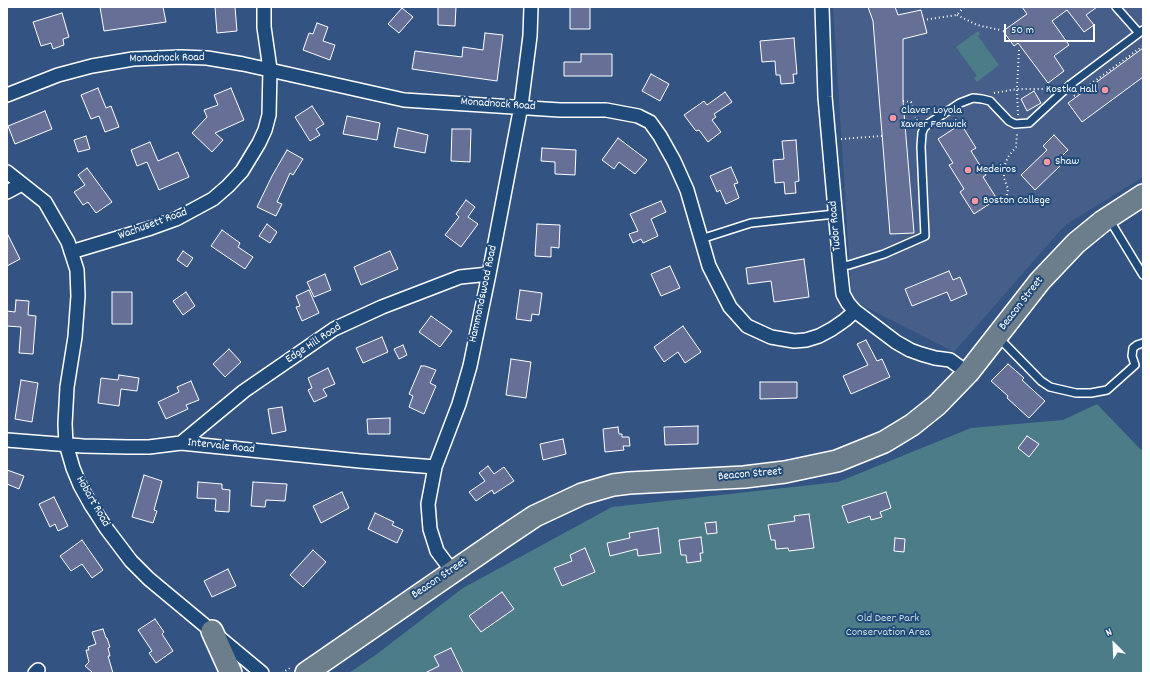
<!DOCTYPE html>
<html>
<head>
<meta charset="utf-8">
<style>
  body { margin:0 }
  #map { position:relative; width:1150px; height:680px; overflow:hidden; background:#335482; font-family:Dekko,sans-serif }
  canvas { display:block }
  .frame { position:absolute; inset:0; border:8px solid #fff; pointer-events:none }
  .north { position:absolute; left:1094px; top:624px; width:40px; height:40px; -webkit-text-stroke:3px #1f4a7a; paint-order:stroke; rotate:336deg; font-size:11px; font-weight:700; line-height:16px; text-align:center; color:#fff }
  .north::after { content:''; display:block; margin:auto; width:14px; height:18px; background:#fff; clip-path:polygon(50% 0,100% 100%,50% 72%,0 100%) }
  .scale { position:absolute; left:1004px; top:24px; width:91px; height:18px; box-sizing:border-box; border:2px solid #fff; border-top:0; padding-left:5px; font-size:12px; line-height:14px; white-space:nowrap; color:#fff; -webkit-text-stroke:3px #1f4a7a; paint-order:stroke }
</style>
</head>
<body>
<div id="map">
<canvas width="1150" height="680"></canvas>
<div class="frame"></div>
<div class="north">N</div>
<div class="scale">50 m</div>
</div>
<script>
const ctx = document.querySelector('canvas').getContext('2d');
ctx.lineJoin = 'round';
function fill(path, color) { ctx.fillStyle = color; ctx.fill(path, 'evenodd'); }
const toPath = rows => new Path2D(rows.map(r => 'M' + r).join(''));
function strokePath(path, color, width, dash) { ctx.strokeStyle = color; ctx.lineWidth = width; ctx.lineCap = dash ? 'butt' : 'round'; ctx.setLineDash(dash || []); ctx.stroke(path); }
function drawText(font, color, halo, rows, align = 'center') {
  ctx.font = font + ' Dekko,sans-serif'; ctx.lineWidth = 4; ctx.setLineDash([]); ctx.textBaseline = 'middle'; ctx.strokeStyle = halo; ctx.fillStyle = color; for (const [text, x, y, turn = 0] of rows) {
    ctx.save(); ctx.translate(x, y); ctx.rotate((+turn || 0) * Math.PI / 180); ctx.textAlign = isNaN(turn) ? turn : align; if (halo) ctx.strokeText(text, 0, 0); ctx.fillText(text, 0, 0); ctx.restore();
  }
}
fill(toPath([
  [833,7,1143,7,1143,177,1065,225,954,352,852,300]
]), '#465f8a');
fill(toPath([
  [978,31,980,34,978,36,999,65,977,82,974,78,977,76,956,47],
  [1097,404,1141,450,1143,449,1143,673,349,673,377,654,463,588,612,507,838,482,971,428,1063,420]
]), '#4c7c88');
const building = toPath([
  [100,7,163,7,166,22,104,31,100,7],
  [215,7,235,7,237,31,217,33,215,7],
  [438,7,456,7,455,26,438,25,438,7],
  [570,7,590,7,590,29,570,29,570,7],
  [868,7,895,7,898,15,921,10,927,33,903,39,903,101,914,233,890,234,873,21,868,7],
  [1022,7,1097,7,1086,15,1094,25,1084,32,1067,10,1052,21,1069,45,1054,56,1064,71,1048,83,1018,43,1014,46,1003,31,1027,14,1022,7],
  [402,8,413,17,399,33,388,24,402,8],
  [62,13,69,37,63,39,64,45,53,49,51,43,41,46,33,22,62,13],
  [317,23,328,27,323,41,335,45,330,60,303,50,309,33,313,34,317,23],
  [485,33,503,35,497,81,412,69,415,51,462,57,463,47,483,50,485,33],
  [794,38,797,74,793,74,794,83,781,84,780,75,776,75,775,61,762,62,760,41,794,38],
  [1143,48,1143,77,1082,122,1068,103,1143,48],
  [581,54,612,54,612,76,564,76,564,62,581,62,581,54],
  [651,74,669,84,660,101,642,91,651,74],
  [98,88,106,108,111,106,119,127,105,132,99,116,91,119,81,95,98,88],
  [231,88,244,120,215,133,223,140,212,152,192,133,207,117,204,110,218,105,214,95,231,88],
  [1034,91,1041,103,1027,111,1021,99,1034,91],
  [725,92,732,102,714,114,716,117,712,120,721,132,708,142,699,130,696,131,684,115,704,101,707,105,725,92],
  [312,106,324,124,316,129,320,135,310,141,295,117,312,106],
  [45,111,52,129,15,144,8,126,45,111],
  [347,116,380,123,377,140,343,134,347,116],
  [961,124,976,148,971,151,986,175,983,177,997,199,974,214,960,192,964,189,949,165,953,163,938,139,961,124],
  [398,128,428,135,425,153,394,147,398,128],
  [452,129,471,129,470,162,451,161,452,129],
  [1054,135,1068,150,1058,160,1062,164,1035,190,1021,175,1047,150,1043,146,1054,135],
  [86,136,90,149,78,152,74,140,86,136],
  [618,138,647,160,635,174,619,162,614,169,602,160,618,138],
  [796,140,799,181,795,182,796,193,785,194,784,182,775,183,773,160,784,159,782,141,796,140],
  [150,142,158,161,178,152,189,177,159,190,147,162,137,166,131,150,150,142],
  [542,148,576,150,575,175,555,174,555,162,541,161,542,148],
  [287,150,303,159,293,175,290,173,277,202,282,204,276,216,257,207,272,176,287,150],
  [731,167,738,183,734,184,739,198,726,204,720,190,717,192,710,176,731,167],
  [87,168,112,202,96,213,88,202,83,205,74,192,85,185,78,175,87,168],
  [466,200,475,207,468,217,478,224,461,247,445,235,459,217,456,214,466,200],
  [661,201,666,212,651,219,658,236,643,243,641,239,633,243,629,234,638,231,630,214,661,201],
  [267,224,277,232,270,243,259,236,267,224],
  [537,224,560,225,559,248,551,247,551,257,535,256,537,224],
  [222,230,240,243,238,247,253,257,245,269,211,246,222,230],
  [7,233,20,259,7,266,7,233],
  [183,251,193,258,187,267,177,260,183,251],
  [390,251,398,269,361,285,354,267,390,251],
  [804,259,809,297,774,302,771,281,748,284,746,268,804,259],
  [670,266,680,288,661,296,651,274,670,266],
  [949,271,953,280,960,277,967,294,951,301,947,292,912,306,905,289,949,271],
  [325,274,331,290,314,297,307,282,325,274],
  [309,290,319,313,302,321,296,307,300,306,296,296,309,290],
  [520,290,542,293,539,315,532,314,531,321,516,319,520,290],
  [112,292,132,292,132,324,112,324,112,292],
  [186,292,195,306,183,315,173,301,186,292],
  [16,300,29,301,28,315,36,316,33,354,19,353,21,327,7,326,7,311,15,312,16,300],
  [431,316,452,331,440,347,419,332,431,316],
  [683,326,701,352,685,363,678,352,664,362,654,347,683,326],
  [382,337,388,352,363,363,356,348,382,337],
  [866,340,877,361,882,359,890,377,851,394,843,376,868,365,857,344,866,340],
  [403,345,407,355,399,359,394,349,403,345],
  [229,349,241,362,225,377,213,364,229,349],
  [511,359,531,362,526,398,506,395,511,359],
  [1008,364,1024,378,1022,380,1045,401,1029,418,1007,398,1008,396,991,381,1008,364],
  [421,366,425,366,436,370,430,383,436,386,424,414,409,407,413,396,409,394,421,366],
  [328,368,335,384,323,389,327,396,314,402,308,390,312,388,308,378,328,368],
  [119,375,139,378,137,391,121,389,119,406,98,403,101,378,118,380,119,375],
  [21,380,38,383,32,422,15,419,21,380],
  [191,381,199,400,186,405,188,409,166,419,158,402,179,392,177,387,191,381],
  [760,382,797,382,797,398,760,399,760,382],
  [282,407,286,431,272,434,268,409,282,407],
  [390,418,390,434,368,434,367,419,390,418],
  [698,426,698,444,665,445,664,427,698,426],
  [618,427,619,434,622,434,622,437,629,437,630,446,623,446,624,450,605,452,603,429,618,427],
  [1027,436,1039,444,1029,457,1018,448,1027,436],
  [563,439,566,454,543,460,540,444,563,439],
  [488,466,494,474,504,467,514,481,494,494,492,490,476,501,469,492,485,481,479,473,488,466],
  [7,470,24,476,19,489,7,484,7,470],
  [144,475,162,481,154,510,157,511,153,523,132,517,144,475],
  [198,482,222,484,222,489,230,490,229,512,215,511,216,499,197,498,198,482],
  [253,482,287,484,285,501,266,500,265,507,251,506,253,482],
  [342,492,349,508,321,523,313,506,342,492],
  [886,492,891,508,880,512,882,517,871,520,870,516,848,523,842,506,886,492],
  [54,497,68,526,58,531,55,524,50,527,39,504,54,497],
  [375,513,394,522,392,525,403,530,397,543,368,529,375,513],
  [809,514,814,548,789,551,788,548,776,549,775,540,771,540,768,525,795,521,794,516,809,514],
  [716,522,717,533,707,534,705,523,716,522],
  [658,528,661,553,638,556,637,549,610,556,607,543,630,538,629,533,658,528],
  [701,537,703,553,700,553,701,561,687,563,686,555,681,555,679,540,701,537],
  [895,538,905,539,904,552,894,551,895,538],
  [82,540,103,570,92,578,82,564,71,571,60,556,82,540],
  [585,548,595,572,562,586,554,568,572,561,570,555,585,548],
  [313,550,326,562,303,587,290,575,313,550],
  [228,569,236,586,212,597,204,581,228,569],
  [502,592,514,609,481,632,469,616,502,592],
  [155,619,164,632,162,634,173,651,156,663,149,653,152,651,138,630,155,619],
  [103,629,106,638,107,638,110,647,108,648,110,656,108,656,113,673,93,673,85,666,89,662,86,650,89,650,88,647,96,644,92,632,103,629],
  [451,648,463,673,425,673,439,666,434,656,451,648]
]);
fill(building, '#666f96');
strokePath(building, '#fff', 1);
const lane = toPath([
  [1116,7,1139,33],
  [1109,219,1143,275],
  [701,239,751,223,835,214],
  [840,266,849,265,884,254,925,236,921,147,922,133,924,128,928,124,960,103,973,98,982,99,990,101,1009,121,1015,124,1029,123,1071,84,1143,30],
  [999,338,1041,381,1050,387,1076,393,1091,393,1107,390,1135,365,1132,356,1133,348,1137,345,1143,343]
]);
const street = toPath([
  [822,7,825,97,840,266,843,294,848,303,855,311,896,342,910,350,921,354,935,358,950,360,968,373],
  [7,95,58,75,92,66,133,59,181,57,207,58,243,64,404,100,560,110,606,110,638,116,650,122,660,136,674,161,687,190,709,266,730,307,747,326,771,337,794,341,806,340,819,336,832,329,845,320,855,311],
  [7,172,45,202,68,242,77,270,78,296,75,337,67,387,65,424,66,444,73,468,80,485,91,505,106,528,131,561,149,579,262,673],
  [7,192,22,184],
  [71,252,151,228,176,219,213,199,228,186,242,171,259,143,265,130,269,115,270,69,264,27,264,7],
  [7,440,83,446,128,447,149,447,181,443,360,461,435,467],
  [181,443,244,391,334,329,382,307,460,277,489,274],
  [452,571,437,551,430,529,428,504,435,467,459,404,470,366,489,274,521,106,530,36,531,7],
  [35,673,38,670]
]);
const primary = toPath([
  [212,631,231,673],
  [306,673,502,538,535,516,582,494,613,485,629,483,744,477,785,472,837,461,884,442,912,425,937,405,968,373,1040,281,1076,243,1103,221,1143,195]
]);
strokePath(lane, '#fff', 10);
strokePath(street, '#fff', 16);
strokePath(primary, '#fff', 24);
strokePath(toPath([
  [957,15,977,25,1000,30],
  [923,20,957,15,964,7],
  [994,93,1017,89,1049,89,1051,90],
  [1074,96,1143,46],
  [903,101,911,102,917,122],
  [1018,115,1017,89,1019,50],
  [841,139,882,136],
  [1002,199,1006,199,1008,189,1004,178,1004,167,1008,157,1016,147,1017,134],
  [282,673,290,668]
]), '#fff', 2, [1, 3]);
strokePath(lane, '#1f4a7a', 7);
strokePath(street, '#1f4a7a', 13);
strokePath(primary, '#6c7d8c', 21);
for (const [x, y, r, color] of [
  [1105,90,4,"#ff9aa2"],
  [893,118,4,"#ff9aa2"],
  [1047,162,4,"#ff9aa2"],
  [968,170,4,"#ff9aa2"],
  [975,201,4,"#ff9aa2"]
]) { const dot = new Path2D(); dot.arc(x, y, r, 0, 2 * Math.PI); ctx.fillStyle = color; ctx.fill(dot); strokePath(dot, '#1f4a7a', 1.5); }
drawText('12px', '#fff', '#1f4a7a', [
  ["Monadnock Road",167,59,-1],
  ["Monadnock Road",498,105,4],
  ["Wachusett Road",153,225,-20],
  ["Tudor Road",836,226,-95],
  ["Hammondswood Road",484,294,-78],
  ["Beacon Street",1022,304,-52],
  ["Edge Hill Road",314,344,-33],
  ["Intervale Road",221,447,6],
  ["Beacon Street",750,475,-5],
  ["Hobart Road",92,502,60],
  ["Beacon Street",440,579,-34]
]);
drawText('12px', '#fff', '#1f4a7a', [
  ["Kostka Hall",1097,90,"right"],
  ["Claver Loyola",901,111],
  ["Xavier Fenwick",901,125],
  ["Shaw",1055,162],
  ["Medeiros",976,170],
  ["Boston College",983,201]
], 'left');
drawText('12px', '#d2dee1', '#1f4a7a', [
  ["Old Deer Park",888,619],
  ["Conservation Area",888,633]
]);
</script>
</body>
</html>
